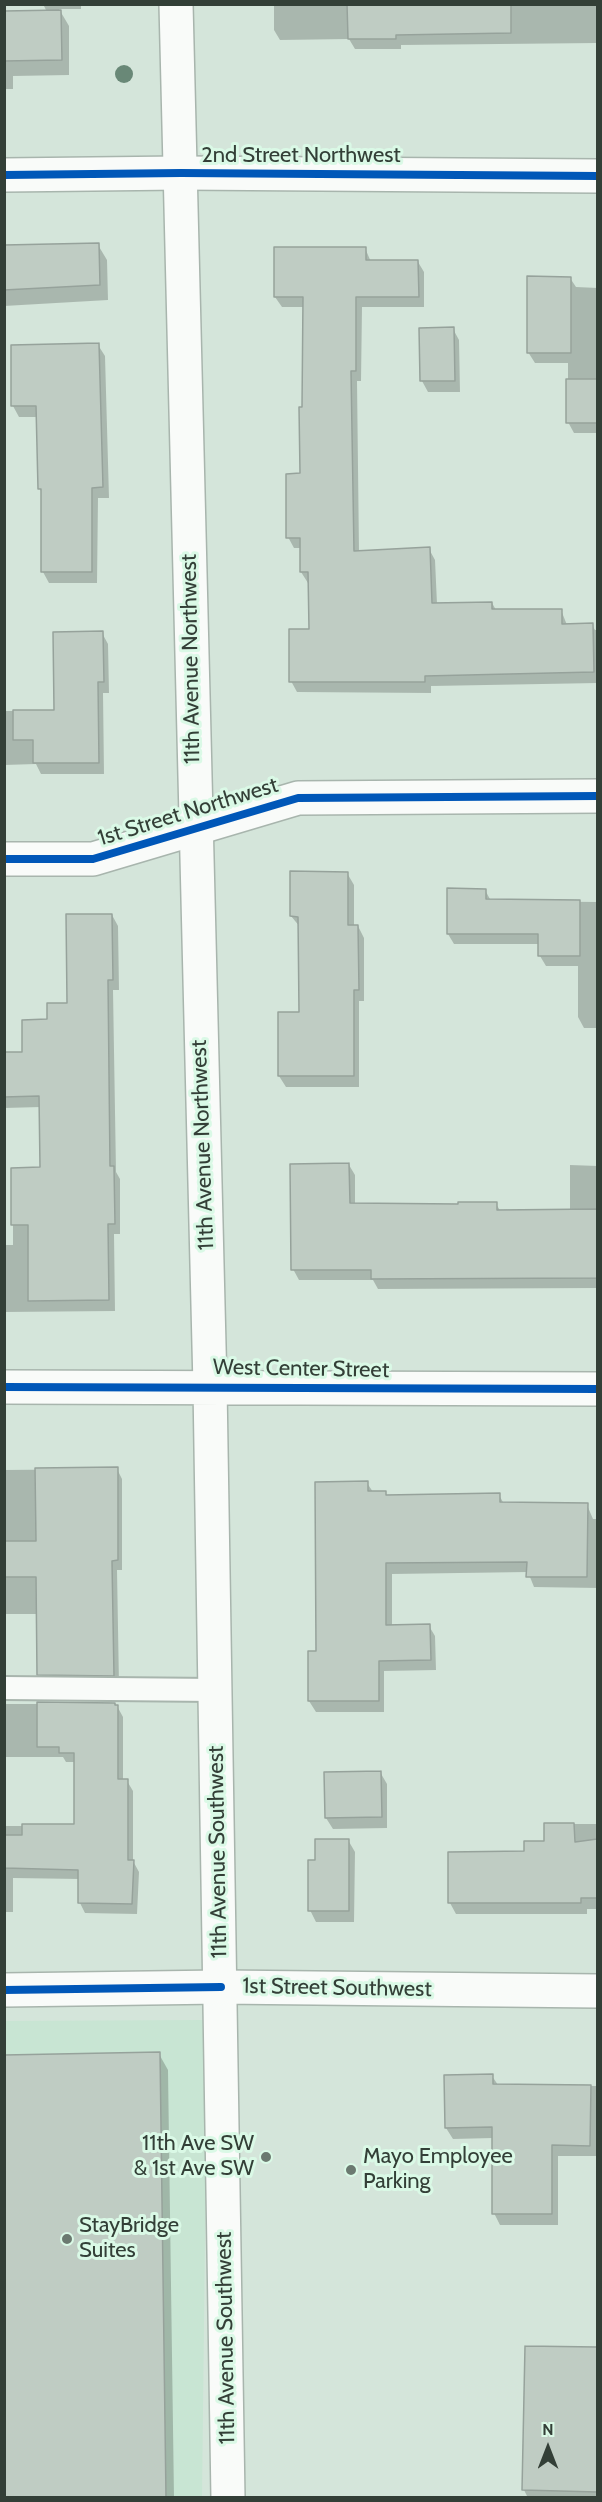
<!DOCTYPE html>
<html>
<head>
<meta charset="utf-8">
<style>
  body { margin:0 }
  #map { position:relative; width:602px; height:2502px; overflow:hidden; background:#d4e5da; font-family:Cabin,sans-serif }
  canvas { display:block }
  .frame { position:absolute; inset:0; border:6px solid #333f37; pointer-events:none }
  .north { position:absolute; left:518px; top:2418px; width:60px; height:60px; -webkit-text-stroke:4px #daf9e6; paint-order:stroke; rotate:0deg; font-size:16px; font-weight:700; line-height:24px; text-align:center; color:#333f37 }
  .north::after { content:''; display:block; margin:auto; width:21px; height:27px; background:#333f37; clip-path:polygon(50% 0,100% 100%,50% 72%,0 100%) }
</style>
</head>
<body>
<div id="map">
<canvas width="602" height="2502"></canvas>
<div class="frame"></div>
<div class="north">N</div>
</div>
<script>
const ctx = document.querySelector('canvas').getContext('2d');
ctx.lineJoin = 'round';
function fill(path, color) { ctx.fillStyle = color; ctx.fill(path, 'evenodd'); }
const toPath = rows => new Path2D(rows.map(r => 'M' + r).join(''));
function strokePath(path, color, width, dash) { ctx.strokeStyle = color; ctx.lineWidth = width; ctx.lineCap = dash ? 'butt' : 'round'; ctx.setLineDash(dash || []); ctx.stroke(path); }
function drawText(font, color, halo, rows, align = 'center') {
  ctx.font = font + ' Cabin,sans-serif'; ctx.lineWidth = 6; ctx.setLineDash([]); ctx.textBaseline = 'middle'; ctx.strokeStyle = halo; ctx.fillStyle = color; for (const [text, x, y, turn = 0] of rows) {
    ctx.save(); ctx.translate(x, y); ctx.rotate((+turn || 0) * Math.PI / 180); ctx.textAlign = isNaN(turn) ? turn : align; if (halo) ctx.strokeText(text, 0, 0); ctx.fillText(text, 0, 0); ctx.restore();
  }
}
fill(toPath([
  [204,2020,207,2065,202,2497,5,2497,4,2021]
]), '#c8e5d3');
fill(toPath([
  [43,4,81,4,81,9,59,9,69,26,69,75,13,76,13,89,4,89,4,13,47,12],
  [274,4,598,4,598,43,401,45,401,49,355,49,349,39,280,40,274,30],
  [98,245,107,260,108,300,4,306,4,246],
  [365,248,371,262,418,262,424,272,424,307,362,307,361,381,357,381,359,552,429,549,435,560,437,604,492,603,496,610,561,610,567,625,592,625,595,630,598,630,598,683,431,686,431,693,297,692,291,681,310,630,310,583,308,583,301,572,301,548,294,548,288,537,301,475,305,307,282,307,275,297],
  [570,278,576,287,598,288,598,433,574,433,568,422,568,363,535,363,528,352],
  [453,329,459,340,460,392,428,392,422,381],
  [98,345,105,356,109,498,98,498,97,583,49,583,43,572,43,494,39,488,37,417,19,417,13,406],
  [102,633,108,644,109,693,103,693,104,774,41,774,36,764,4,765,4,711,56,711],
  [347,873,354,885,354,927,358,926,364,938,364,1001,359,1001,359,1087,286,1087,279,1076,300,1013,300,927,291,916],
  [485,890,491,901,598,902,598,1028,584,1028,578,1017,578,966,546,966,540,956,540,944,454,944,448,934],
  [112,915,118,926,119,990,113,990,116,1172,120,1179,120,1234,114,1234,115,1311,4,1312,4,1245,13,1245,13,1169,42,1169,41,1107,4,1108,4,1053,23,1053,48,1021,68,1004],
  [349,1165,355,1175,355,1204,459,1206,496,1204,501,1212,570,1211,570,1165,598,1166,598,1288,378,1289,373,1280,299,1280,293,1269],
  [117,1469,122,1479,122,1570,117,1570,119,1685,45,1684,39,1674,38,1614,4,1614,4,1470],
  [367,1483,373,1492,385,1492,387,1496,499,1495,504,1504,587,1505,593,1519,598,1519,598,1588,534,1587,528,1572,392,1574,392,1626,429,1626,435,1636,436,1670,384,1671,384,1712,316,1712,309,1701,309,1653,318,1653],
  [4,1704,114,1704,117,1706,123,1717,123,1781,127,1781,133,1791,133,1861,139,1872,137,1914,85,1913,80,1903,80,1879,13,1878,13,1912,4,1912,4,1826,76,1826,75,1762,66,1762,63,1757,4,1757],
  [380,1772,387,1784,387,1828,333,1829,326,1818],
  [545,1824,598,1824,598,1909,587,1909,587,1914,456,1914,450,1903,525,1852,545,1842],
  [348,1840,355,1852,354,1922,316,1922,310,1910,316,1862],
  [159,2054,168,2070,174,2498,4,2498],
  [492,2076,498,2085,598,2086,598,2156,558,2156,558,2225,500,2225,494,2213,493,2138,453,2139,446,2128],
  [526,2347,598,2349,598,2498,528,2498,524,2490]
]), '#0003');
const building = toPath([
  [347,4,511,4,511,33,396,35,396,39,348,39,347,4],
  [61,10,62,60,4,61,4,11,61,10],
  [99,243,100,285,4,290,4,245,99,243],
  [274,247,366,247,366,260,418,260,419,297,356,297,356,371,351,371,354,551,430,547,432,603,492,602,492,609,562,609,562,624,593,623,594,672,425,676,425,682,289,682,289,629,309,629,308,572,300,572,300,538,286,538,286,474,300,473,299,407,302,407,303,297,274,297,274,247],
  [527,276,571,277,571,353,527,353,527,276],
  [454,327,455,381,420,381,419,328,454,327],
  [99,343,103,487,92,488,92,572,41,572,41,489,38,489,36,406,11,406,11,345,99,343],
  [566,379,597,379,597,423,566,423,566,379],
  [103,631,104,682,98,682,99,763,33,763,33,740,13,740,13,710,54,710,53,632,103,631],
  [290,871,348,872,348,925,358,925,359,990,354,990,354,1076,278,1076,278,1012,299,1012,298,917,290,916,290,871],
  [447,888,486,889,486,899,580,900,580,956,538,956,538,934,447,934,447,888],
  [66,914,112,914,113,980,108,980,110,1166,114,1166,115,1224,108,1224,109,1300,28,1301,28,1225,11,1225,11,1168,40,1167,39,1096,4,1097,4,1052,22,1052,22,1020,47,1019,47,1003,67,1003,66,914],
  [349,1163,350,1203,458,1204,458,1202,497,1202,497,1210,597,1209,597,1278,371,1279,371,1270,291,1270,290,1164,349,1163],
  [118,1467,118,1560,112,1561,114,1676,37,1675,36,1577,4,1577,4,1541,36,1541,35,1468,118,1467],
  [368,1481,368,1491,386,1491,386,1495,500,1493,500,1502,588,1503,587,1577,526,1577,527,1562,386,1563,386,1625,430,1624,431,1660,379,1661,379,1701,308,1701,308,1651,316,1651,315,1482,368,1481],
  [37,1702,115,1703,115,1705,118,1705,118,1779,128,1779,128,1860,134,1860,132,1904,78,1903,78,1870,4,1868,4,1835,22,1835,22,1824,74,1824,74,1753,59,1753,59,1747,37,1747,37,1702],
  [381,1771,382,1817,325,1818,324,1772,381,1771],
  [544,1823,574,1823,575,1842,597,1839,597,1898,581,1898,581,1903,448,1903,448,1852,524,1851,524,1841,544,1841,544,1823],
  [315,1839,349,1839,349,1911,308,1911,308,1860,315,1860,315,1839],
  [160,2052,166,2498,4,2498,4,2055,160,2052],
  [493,2074,493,2084,591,2085,590,2146,552,2145,552,2214,492,2214,492,2127,445,2128,444,2075,493,2074],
  [525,2346,597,2347,597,2492,522,2490,525,2346]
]);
fill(building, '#bfccc3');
strokePath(building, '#96a29b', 1.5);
const lane = toPath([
  [4,1688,215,1690]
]);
const street = toPath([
  [4,175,181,173,598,176],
  [4,859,93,859,298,798,598,796],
  [4,1990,221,1987,598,1991]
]);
const secondary = toPath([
  [176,4,210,1386,228,2498],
  [4,1387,598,1389]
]);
strokePath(lane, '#a8b5ad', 26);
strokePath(street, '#a8b5ad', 36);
strokePath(secondary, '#a8b5ad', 36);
strokePath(lane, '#f9fbf9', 22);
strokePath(street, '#f9fbf9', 33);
strokePath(secondary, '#f9fbf9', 33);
strokePath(toPath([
  [4,175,181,173,598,176],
  [4,859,93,859,298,798,598,796],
  [4,1387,598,1389],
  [4,1990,221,1987]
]), '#0057b8', 8);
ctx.fillStyle = '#698877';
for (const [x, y] of [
  [124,74]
]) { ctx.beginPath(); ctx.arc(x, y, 9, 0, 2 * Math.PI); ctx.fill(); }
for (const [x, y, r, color] of [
  [266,2157,6,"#6b7970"],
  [351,2170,6,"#6b7970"],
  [67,2239,6,"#6b7970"]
]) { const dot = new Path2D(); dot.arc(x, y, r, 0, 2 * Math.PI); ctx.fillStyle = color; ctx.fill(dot); strokePath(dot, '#daf9e6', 2); }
drawText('22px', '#333f37', '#daf9e6', [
  ["2nd Street Northwest",301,156],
  ["11th Avenue Northwest",191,659,-91],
  ["1st Street Northwest",188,812,-17],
  ["11th Avenue Northwest",203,1145,-92],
  ["West Center Street",301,1369,1],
  ["11th Avenue Southwest",218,1852,-91],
  ["1st Street Southwest",337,1988,1],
  ["11th Avenue Southwest",226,2338,-91]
]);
drawText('22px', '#333f37', '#daf9e6', [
  ["11th Ave SW",254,2144,"right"],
  ["& 1st Ave SW",254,2169,"right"],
  ["Mayo Employee",363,2157],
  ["Parking",363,2182],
  ["StayBridge",79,2226],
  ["Suites",79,2251]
], 'left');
</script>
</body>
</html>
